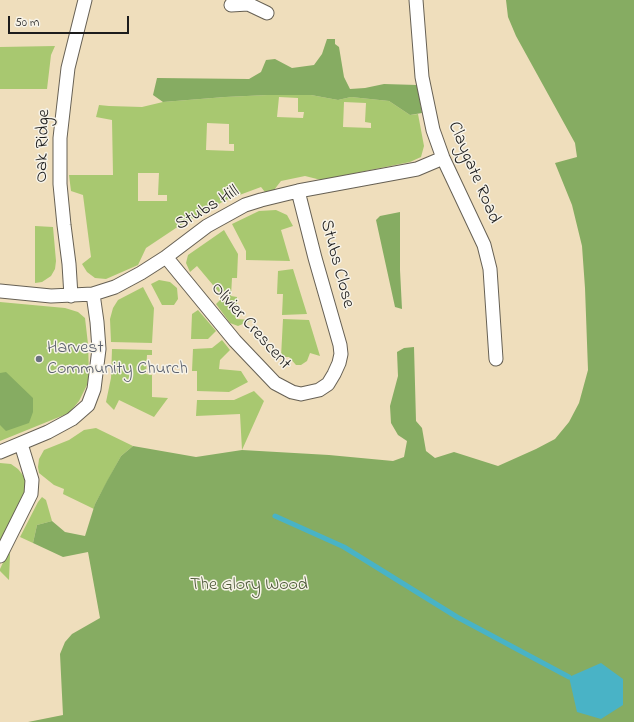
<!DOCTYPE html>
<html>
<head>
<meta charset="utf-8">
<style>
  body { margin:0 }
  #map { position:relative; width:634px; height:722px; overflow:hidden; background:#efdebc; font-family:"Indie Flower",sans-serif }
  canvas { display:block }
  .scale { position:absolute; left:8px; top:16px; width:121px; height:18px; box-sizing:border-box; border:2px solid #1c1c1c; border-top:0; padding-left:5px; font-size:12px; line-height:14px; white-space:nowrap; color:#1c1c1c; -webkit-text-stroke:3px #f7f3e8; paint-order:stroke }
</style>
</head>
<body>
<div id="map">
<canvas width="634" height="722"></canvas>
<div class="scale">50 m</div>
</div>
<script>
const ctx = document.querySelector('canvas').getContext('2d');
ctx.lineJoin = 'round';
function fill(path, color) { ctx.fillStyle = color; ctx.fill(path, 'evenodd'); }
const toPath = rows => new Path2D(rows.map(r => 'M' + r).join(''));
function strokePath(path, color, width, dash) { ctx.strokeStyle = color; ctx.lineWidth = width; ctx.lineCap = dash ? 'butt' : 'round'; ctx.setLineDash(dash || []); ctx.stroke(path); }
function drawText(font, color, halo, rows, align = 'center') {
  ctx.font = font + ' "Indie Flower",sans-serif'; ctx.lineWidth = 3; ctx.setLineDash([]); ctx.textBaseline = 'middle'; ctx.strokeStyle = halo; ctx.fillStyle = color; for (const [text, x, y, turn = 0] of rows) {
    ctx.save(); ctx.translate(x, y); ctx.rotate((+turn || 0) * Math.PI / 180); ctx.textAlign = isNaN(turn) ? turn : align; if (halo) ctx.strokeText(text, 0, 0); ctx.fillText(text, 0, 0); ctx.restore();
  }
}
fill(toPath([
  [55,46,51,55,47,89,0,89,0,47],
  [268,95,311,95,338,100,351,97,389,101,410,115,418,114,424,146,421,157,410,162,321,180,305,176,281,181,274,190,265,192,261,187,226,200,179,226,146,248,138,265,106,279,95,278,87,272,82,264,91,257,83,195,71,191,69,175,113,175,112,120,96,117,99,105,109,106,142,107,163,102,225,97],
  [279,97,298,98,298,112,304,112,303,118,277,117],
  [344,102,366,103,365,122,371,123,371,128,343,127],
  [207,123,229,124,229,144,234,144,234,151,206,150],
  [138,173,159,173,158,195,167,195,167,201,138,201],
  [276,210,287,215,293,226,281,230,290,261,246,260,246,251,232,224,259,211],
  [35,226,53,227,56,261,55,269,51,276,42,282,35,283],
  [224,230,238,254,237,278,232,278,231,296,237,297,236,319,252,320,238,326,230,323,216,304,223,297,197,266,190,272,186,263,188,255],
  [293,269,307,314,282,315,283,294,277,294,278,271],
  [159,280,170,282,177,288,178,299,174,305,162,305,151,284],
  [143,287,154,308,152,343,111,342,110,319,113,308,118,300],
  [0,302,65,308,78,312,85,318,88,344,89,374,87,385,79,401,69,413,0,441],
  [198,310,216,331,208,339,191,339,192,314],
  [283,319,309,320,320,356,310,353,307,361,301,365,296,365,289,357,281,357],
  [222,340,230,350,220,360,219,369,241,371,248,382,229,392,197,391,197,371,192,371,193,349,212,348],
  [112,349,152,350,152,355,147,355,146,374,152,375,152,397,168,398,154,417,119,400,114,410,106,402,111,378],
  [254,391,264,401,242,450,240,414,196,416,197,400,234,400],
  [96,428,133,446,121,456,95,504,94,509,63,494,64,489,54,485,39,473,38,467,39,459,44,450,69,440,84,430],
  [0,463,11,464,18,469,26,479,25,491,18,508,0,542],
  [42,497,46,500,52,521,37,525,33,543,20,537,38,502],
  [9,550,10,554,9,580,0,571,0,569]
]), '#a8c870');
fill(toPath([
  [506,0,634,0,634,722,28,722,63,715,60,654,65,642,72,634,100,618,88,552,63,557,33,543,37,525,52,521,65,532,85,536,95,504,107,481,121,456,133,446,196,457,242,450,329,455,393,461,404,457,407,441,398,435,391,423,390,406,398,376,397,352,404,348,414,347,416,421,422,428,426,451,435,458,454,452,498,466,536,449,555,439,569,422,579,403,588,370,585,288,582,246,572,205,555,163,577,157,575,143,516,36,508,17],
  [327,39,335,39,335,44,339,47,344,77,350,89,365,88,384,84,417,85,422,113,410,115,389,101,351,97,338,100,311,95,268,95,225,97,163,102,153,95,157,78,249,79,261,72,266,60,275,59,292,68,314,65,322,54],
  [400,212,400,270,402,309,395,307,376,220,380,216],
  [6,372,33,398,33,412,29,423,6,431,0,425,0,373]
]), '#86ac62');
fill(toPath([
  [601,663,623,679,623,705,601,719,577,712,569,677]
]), '#49b3c6');
strokePath(toPath([
  [275,516,344,547,457,617,569,677]
]), '#49b3c6', 5);
const street = toPath([
  [416,0,422,77,433,130,443,158,484,245,490,269,496,359],
  [231,5,248,4,267,13],
  [166,257,235,341,275,383,292,392,301,394,319,390,328,384,334,374,339,363,341,354,340,345,315,258,298,191],
  [0,291,51,296,93,294,115,287,141,273,166,257,207,226,245,205,261,200,298,191,417,169,443,158],
  [71,296,69,264,64,225,60,184,60,138,68,68,85,0],
  [0,452,48,432,72,419,88,405,94,389,99,349,97,322,93,294],
  [0,556,31,494,32,480,21,444]
]);
strokePath(street, '#666054', 15);
strokePath(street, '#fff', 13);
for (const [x, y, r, color] of [
  [39,359,4,"#6b7280"]
]) { const dot = new Path2D(); dot.arc(x, y, r, 0, 2 * Math.PI); ctx.fillStyle = color; ctx.fill(dot); strokePath(dot, '#f7f3e8', 1.5); }
drawText('18px', '#1c1c1c', '#f7f3e8', [
  ["Oak Ridge",44,146,-88],
  ["Claygate Road",473,173,67],
  ["Stubs Hill",208,209,-31],
  ["Stubs Close",336,264,75],
  ["Olivier Crescent",250,327,48]
]);
drawText('18px', '#5b616d', '#f7f3e8', [
  ["Harvest",47,349],
  ["Community Church",47,370]
], 'left');
drawText('18px', '#4d5839', '#f7f3e8', [
  ["The Glory Wood",249,586]
]);
</script>
</body>
</html>
